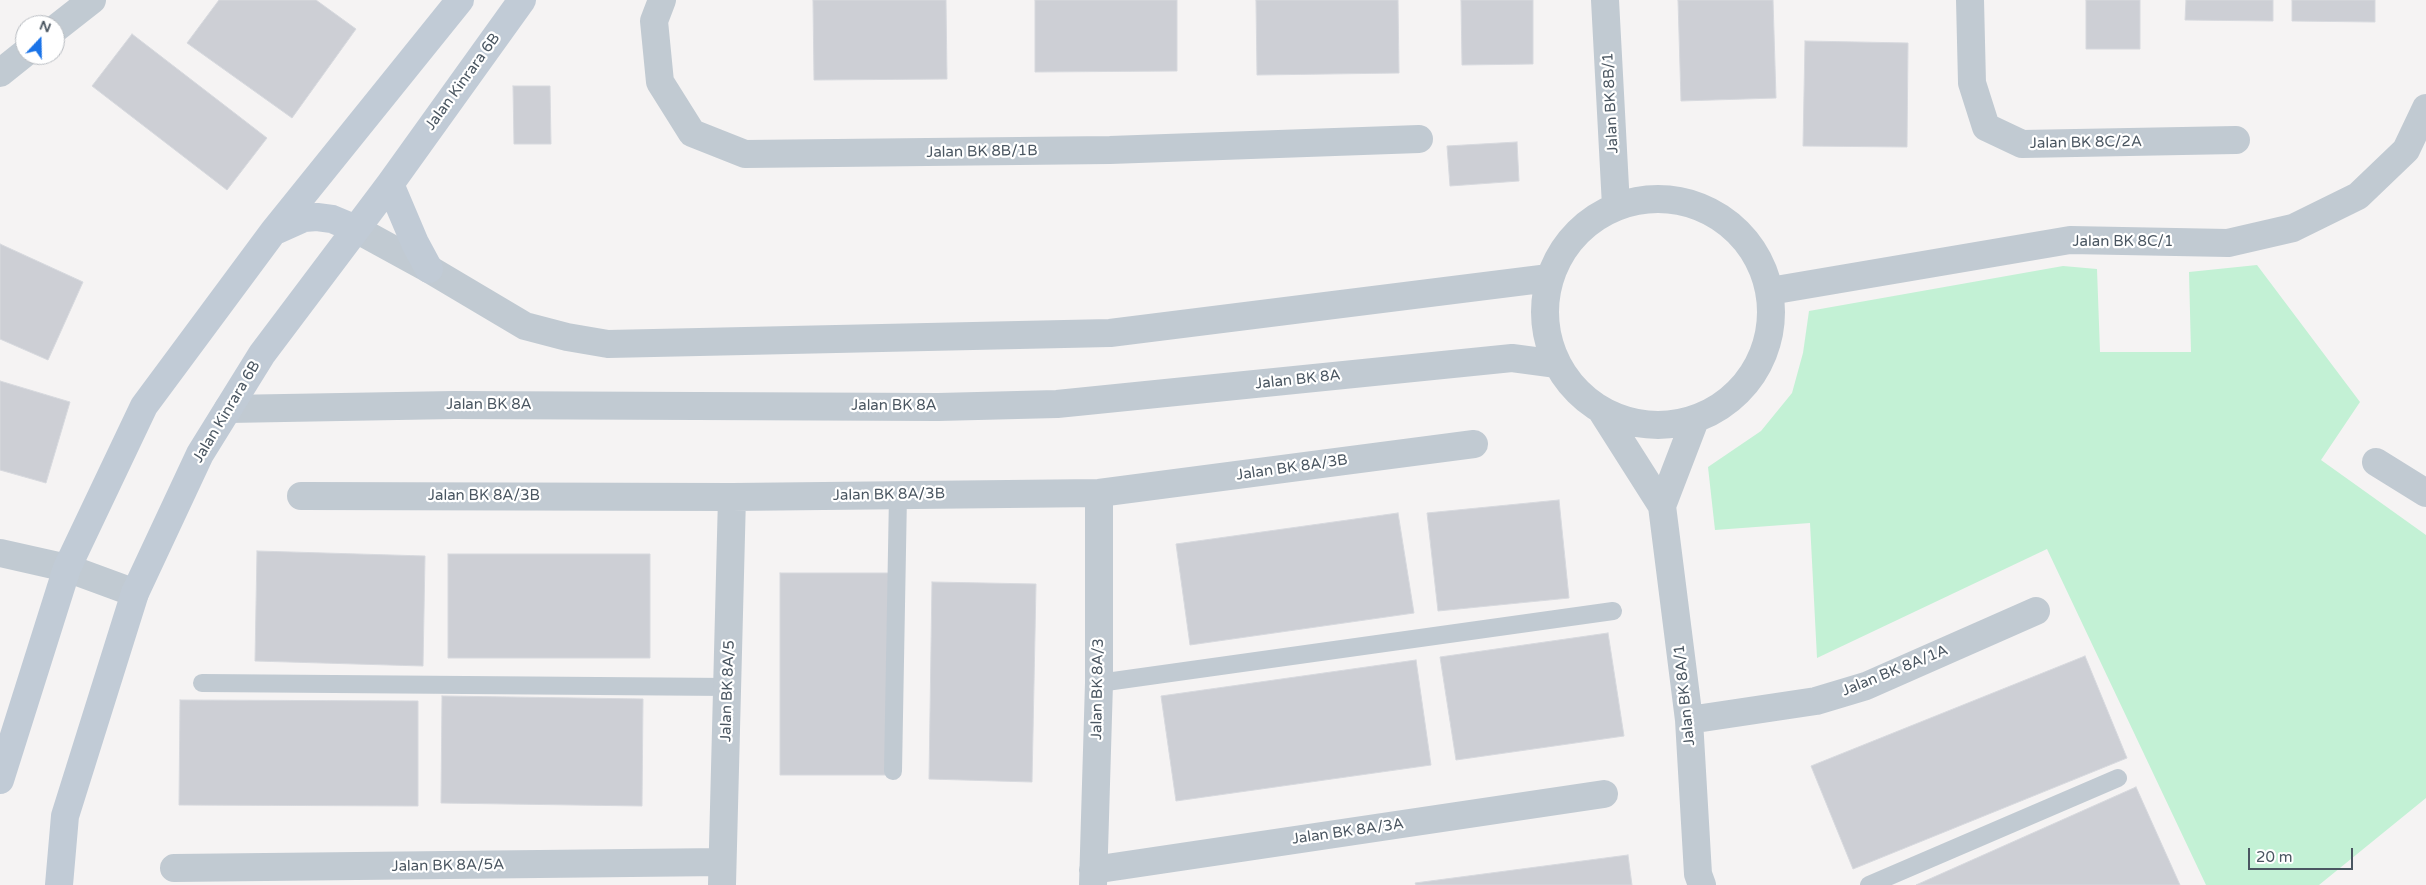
<!DOCTYPE html>
<html>
<head>
<meta charset="utf-8">
<style>
  body { margin:0 }
  #map { position:relative; width:2426px; height:885px; overflow:hidden; background:#f5f3f3; font-family:"Varela Round",sans-serif }
  canvas { display:block }
  .north { position:absolute; left:15px; top:15px; width:50px; height:50px; box-sizing:border-box; background:#fff; border:1px solid #b7bbc0; border-radius:50%; rotate:21deg; font-size:14px; font-weight:700; line-height:20px; text-align:center; color:#4a5661 }
  .north::after { content:''; display:block; margin:auto; width:18px; height:22px; background:#1a73e8; clip-path:polygon(50% 0,100% 100%,50% 72%,0 100%) }
  .scale { position:absolute; left:2248px; top:848px; width:105px; height:22px; box-sizing:border-box; border:2px solid #4a5661; border-top:0; padding-left:6px; font-size:15px; line-height:18px; white-space:nowrap; color:#4a5661; -webkit-text-stroke:4px #fff; paint-order:stroke }
</style>
</head>
<body>
<div id="map">
<canvas width="2426" height="885"></canvas>
<div class="north">N</div>
<div class="scale">20 m</div>
</div>
<script>
const ctx = document.querySelector('canvas').getContext('2d');
ctx.lineJoin = 'round';
function fill(path, color) { ctx.fillStyle = color; ctx.fill(path, 'evenodd'); }
const toPath = rows => new Path2D(rows.map(r => 'M' + r).join(''));
function strokePath(path, color, width, dash) { ctx.strokeStyle = color; ctx.lineWidth = width; ctx.lineCap = dash ? 'butt' : 'round'; ctx.setLineDash(dash || []); ctx.stroke(path); }
function drawText(font, color, halo, rows, align = 'center') {
  ctx.font = font + ' "Varela Round",sans-serif'; ctx.lineWidth = 4.5; ctx.setLineDash([]); ctx.textBaseline = 'middle'; ctx.strokeStyle = halo; ctx.fillStyle = color; for (const [text, x, y, turn = 0] of rows) {
    ctx.save(); ctx.translate(x, y); ctx.rotate((+turn || 0) * Math.PI / 180); ctx.textAlign = isNaN(turn) ? turn : align; if (halo) ctx.strokeText(text, 0, 0); ctx.fillText(text, 0, 0); ctx.restore();
  }
}
fill(toPath([
  [2257,265,2360,402,2321,460,2426,535,2426,798,2319,885,2206,885,2047,549,1817,658,1810,523,1715,530,1708,467,1761,431,1792,393,1803,353,1809,311,2063,266,2097,269,2100,352,2191,352,2189,272]
]), '#c3f1d5');
const building = toPath([
  [219,0,316,0,356,29,292,118,187,43,219,0],
  [813,0,946,0,947,79,814,80,813,0],
  [1035,0,1177,0,1177,71,1035,72,1035,0],
  [1256,0,1398,0,1399,73,1257,75,1256,0],
  [1461,0,1533,0,1533,64,1462,65,1461,0],
  [1678,0,1773,0,1776,98,1681,101,1678,0],
  [2086,0,2140,0,2140,49,2086,49,2086,0],
  [2186,0,2273,0,2273,21,2185,20,2186,0],
  [2292,0,2375,0,2375,22,2292,21,2292,0],
  [132,34,267,138,227,190,92,86,132,34],
  [1805,41,1908,43,1907,147,1803,146,1805,41],
  [513,86,550,86,551,144,514,144,513,86],
  [1517,142,1519,181,1450,186,1447,146,1517,142],
  [0,244,83,282,48,360,0,339,0,244],
  [0,381,70,402,46,483,0,470,0,381],
  [1559,500,1569,598,1438,611,1427,513,1559,500],
  [1398,513,1414,613,1190,645,1176,544,1398,513],
  [257,551,425,556,423,666,255,661,257,551],
  [448,554,650,554,650,658,448,658,448,554],
  [780,573,890,573,890,775,780,775,780,573],
  [932,582,1036,584,1032,782,929,779,932,582],
  [1608,633,1624,736,1456,760,1440,657,1608,633],
  [2085,656,2127,758,1853,869,1811,766,2085,656],
  [1416,660,1431,765,1176,801,1161,696,1416,660],
  [442,696,643,699,642,806,441,803,442,696],
  [180,700,418,701,418,806,179,805,180,700],
  [2136,787,2180,885,1916,885,2136,787],
  [1628,855,1632,885,1416,885,1415,883,1628,855]
]);
fill(building, '#cdcfd5');
strokePath(building, '#d7d9de', 1);
strokePath(toPath([
  [202,683,729,687],
  [1099,683,1613,611],
  [893,771,898,495],
  [1869,885,2118,778]
]), '#c1cad2', 18);
strokePath(toPath([
  [662,0,654,21,660,82,692,133,745,154,1110,150,1419,139],
  [1605,0,1616,206],
  [1970,0,1972,83,1986,127,2022,144,2236,140],
  [55,29,92,0],
  [0,73,25,53],
  '1545 312a113 113 0 1 1 226 0a113 113 0 1 1-226 0Z',
  [356,229,429,269,525,326,567,337,608,344,1110,333,1549,278],
  [1770,291,2070,240,2228,243,2293,228,2358,196,2406,150,2426,108],
  [228,409,454,405,938,407,1057,404,1512,358,1557,364],
  [1601,410,1662,506,1689,720,1698,874,1702,885],
  [2376,462,2426,493],
  [301,496,732,497,1099,493,1474,444],
  [1662,506,1695,420],
  [0,553,67,568,135,593],
  [1689,720,1816,701,1866,686,2036,611],
  [174,868,722,862],
  [1093,870,1604,794],
  [722,885,732,497],
  [1093,885,1099,683,1099,493]
]), '#c1cad2', 28);
strokePath(toPath([
  [390,184,415,243,429,269],
  [275,231,304,218,317,217,332,219,356,229],
  [0,780,67,568,144,406,273,232,460,0],
  [59,885,65,816,135,593,200,454,262,354,390,184,522,0]
]), '#c1cbd6', 28);
drawText('15px', '#4a5661', '#fff', [
  ["Jalan Kinrara 6B",463,82,-54],
  ["Jalan BK 8B/1",1611,103,-93],
  ["Jalan BK 8C/2A",2086,143,-1],
  ["Jalan BK 8B/1B",982,152,-1],
  ["Jalan BK 8C/1",2123,242],
  ["Jalan BK 8A",1298,380,-6],
  ["Jalan BK 8A",489,405],
  ["Jalan BK 8A",894,406],
  ["Jalan Kinrara 6B",227,412,-59],
  ["Jalan BK 8A/3B",1292,468,-8],
  ["Jalan BK 8A/3B",889,495,-1],
  ["Jalan BK 8A/3B",484,496],
  ["Jalan BK 8A/1A",1895,671,-22],
  ["Jalan BK 8A/3",1098,689,-89],
  ["Jalan BK 8A/5",728,691,-88],
  ["Jalan BK 8A/1",1685,695,-96],
  ["Jalan BK 8A/3A",1348,832,-8],
  ["Jalan BK 8A/5A",448,866,-1]
]);
</script>
</body>
</html>
